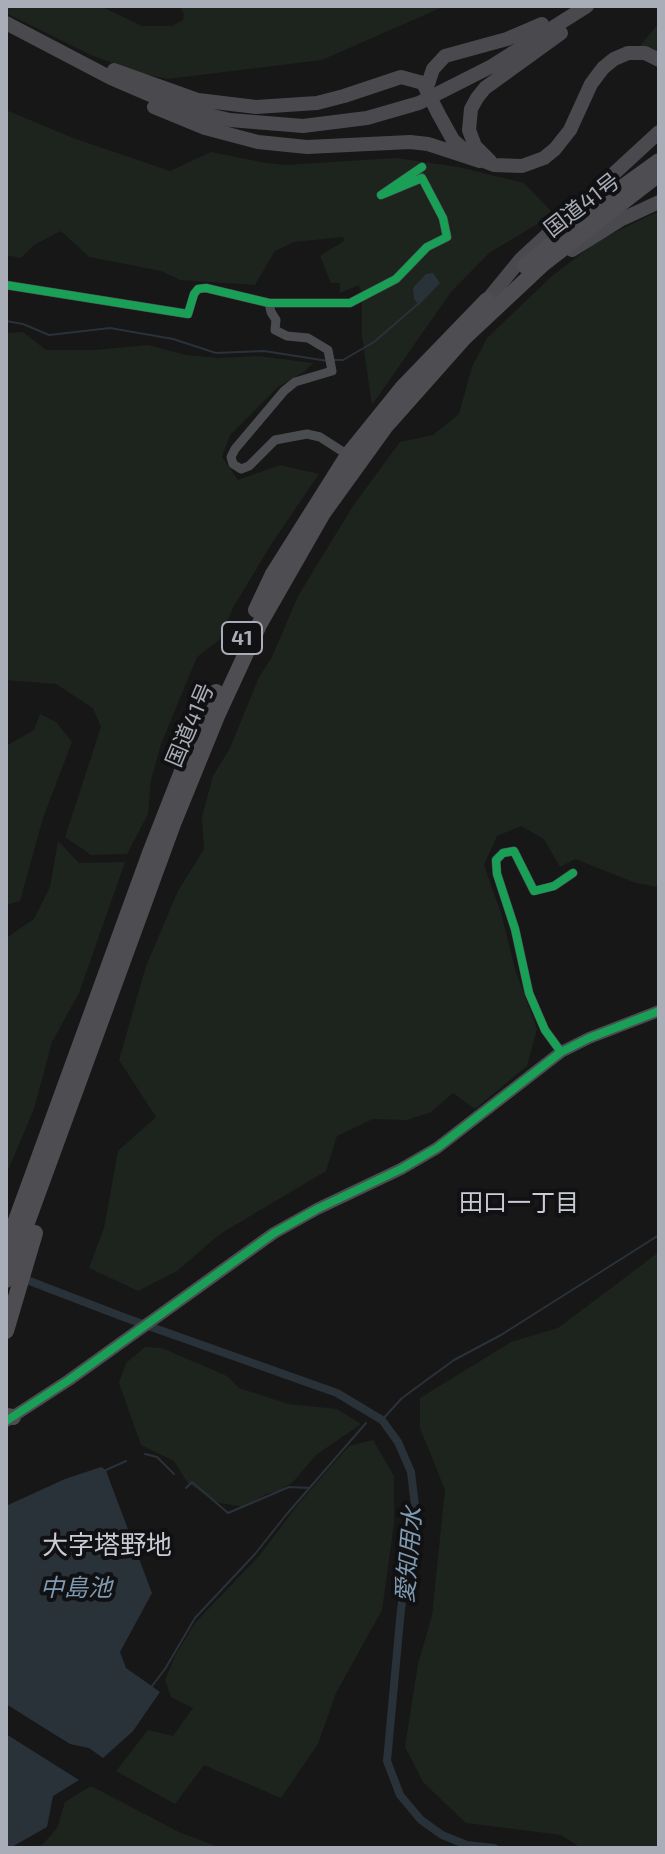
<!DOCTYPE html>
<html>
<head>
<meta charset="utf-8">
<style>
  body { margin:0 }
  #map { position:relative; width:665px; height:1854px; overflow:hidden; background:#171717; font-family:"Exo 2",sans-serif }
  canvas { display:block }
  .frame { position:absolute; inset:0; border:8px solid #a8adb8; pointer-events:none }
</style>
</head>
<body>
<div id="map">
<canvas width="665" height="1854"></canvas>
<div class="frame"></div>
</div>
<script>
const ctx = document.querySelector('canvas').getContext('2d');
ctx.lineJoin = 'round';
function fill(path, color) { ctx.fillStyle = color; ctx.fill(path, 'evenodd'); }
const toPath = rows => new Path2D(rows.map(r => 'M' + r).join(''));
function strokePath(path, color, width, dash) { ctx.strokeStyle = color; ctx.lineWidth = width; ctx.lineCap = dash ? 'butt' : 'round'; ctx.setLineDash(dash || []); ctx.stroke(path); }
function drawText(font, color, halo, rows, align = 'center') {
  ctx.font = font + ' "Exo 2","Noto Sans JP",sans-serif'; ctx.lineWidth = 8; ctx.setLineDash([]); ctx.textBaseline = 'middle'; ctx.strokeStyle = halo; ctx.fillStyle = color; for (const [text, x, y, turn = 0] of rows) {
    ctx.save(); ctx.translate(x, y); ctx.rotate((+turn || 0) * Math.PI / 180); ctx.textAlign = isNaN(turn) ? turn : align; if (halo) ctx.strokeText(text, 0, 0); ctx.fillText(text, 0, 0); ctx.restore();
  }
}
fill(toPath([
  [6,6,100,6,142,26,172,26,183,20,184,14,179,6,445,6,322,60,167,79,136,72,91,55,6,13],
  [659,23,659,52,640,46],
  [6,110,73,138,170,171,211,152,266,163,286,165,396,158,458,167,524,183,554,214,489,253,451,292,372,405,362,336,362,294,359,285,340,293,340,283,331,283,320,256,344,241,343,237,294,242,275,251,255,285,180,280,161,271,89,257,61,231,34,245,21,258,6,255],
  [659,211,659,887,636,883,575,859,560,867,544,839,521,826,497,836,484,865,501,913,515,969,537,1029,527,1066,475,1109,453,1093,431,1112,407,1120,373,1119,337,1136,326,1171,220,1234,177,1271,138,1291,89,1268,104,1228,118,1151,156,1117,119,1060,146,966,178,891,204,849,202,817,213,776,230,748,259,677,272,657,298,596,353,506,400,442,433,435,459,414,472,367,487,338,551,277,599,240],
  [23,332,46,350,95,350,148,345,186,355,219,358,259,356,313,363,305,371,278,387,230,435,222,457,238,480,280,465,319,474,272,543,234,606,219,640,197,657,161,744,151,780,148,814,127,854,91,855,65,837,101,727,93,708,56,684,6,680,6,333],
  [40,714,56,722,72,742,43,818,20,901,6,905,6,746,34,730],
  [58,841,79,863,125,862,79,993,52,1042,34,1109,6,1175,6,938,34,919,50,887],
  [659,1252,659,1848,581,1848,561,1835,466,1823,423,1782,405,1747,418,1664,432,1616,445,1490,420,1428,420,1398,511,1342,558,1328],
  [145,1347,162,1348,227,1376,239,1388,288,1404,337,1409,361,1424,316,1455,293,1482,278,1491,266,1494,244,1507,215,1502,187,1482,174,1461,141,1445,119,1383,126,1363],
  [373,1440,394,1476,394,1523,382,1610,336,1693,318,1744,281,1798,204,1765,175,1804,116,1771,148,1730,173,1736,193,1708,171,1697,165,1680,175,1656,195,1623,259,1556,300,1502,349,1446],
  [91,1786,179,1832,221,1848,34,1848,43,1844,57,1828,65,1802]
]), '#1d241e');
fill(toPath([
  [433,273,440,283,419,305,414,299,413,288,426,274],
  [101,1467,106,1470,109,1479,152,1593,120,1652,126,1668,160,1692,133,1731,103,1758,89,1748,70,1744,6,1704,6,1506,65,1479],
  [6,1734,79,1780,53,1796,47,1827,10,1848,6,1848]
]), '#2a3239');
strokePath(toPath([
  [6,321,23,324,49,335,110,328,173,339,216,353,264,351,328,361],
  [334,360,343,360,374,342,418,304],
  [382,1420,402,1398,454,1360,501,1335,659,1235],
  [145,1454,157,1457,174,1474],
  [106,1470,126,1461],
  [186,1488,192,1482,228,1513,289,1487,310,1488],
  [152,1686,165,1669,195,1618,255,1554,286,1515,366,1423]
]), '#2a3239', 2);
strokePath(toPath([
  [19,1277,126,1318,337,1393,382,1420,398,1442,411,1472,416,1514,401,1609,387,1761,400,1795,421,1820,442,1835,467,1845,494,1848]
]), '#2a3239', 8);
strokePath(toPath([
  [6,285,188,314,194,294,198,289,206,288,269,303,350,303,396,279,427,247,447,237,443,218,422,178,381,195,422,167],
  [269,303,271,312,276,320,275,330,287,336,308,338,328,350,332,371,295,382,284,391,235,449,231,457,233,464,241,469,249,466,275,440,307,434,320,437,348,455],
  [561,1052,545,1030,529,993,515,929,497,874,496,860,503,853,514,851,534,891,554,886,573,873]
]), '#4b4c50', 9);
strokePath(toPath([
  [6,1421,69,1380,274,1233,317,1209,401,1169,437,1148,561,1052,589,1038,659,1011]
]), '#4b4c50', 12);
strokePath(toPath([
  [6,23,111,78,183,109,230,120,303,126,367,118,419,103,492,66,587,6],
  [114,70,198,100,256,107,317,103,344,96,401,77,423,83],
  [428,84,433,69,445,56,507,39,542,24],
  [154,107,205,128,258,142,307,147,410,142,428,144,480,161],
  [438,113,453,140,471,156,494,165,522,166,544,158,555,149,570,130,591,84,603,68,614,59,628,53,645,53,659,60],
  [490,161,475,146,469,130,471,109,477,98,485,88,561,33],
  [572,250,620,220,659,202],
  [489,298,521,259,659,132]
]), '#4a4a4e', 14);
strokePath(toPath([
  [525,266,609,197,659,161],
  [256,610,273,574,348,455,403,387,487,300],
  [6,1248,150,853,201,723,216,692],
  [6,1280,173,824,217,716,260,623,323,513,385,427,464,338,543,264,659,174],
  [6,1331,35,1233],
  [6,1416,13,1417]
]), '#4e4e52', 16);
strokePath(toPath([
  [423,83,438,113]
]), '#4a4a4e', 14);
strokePath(toPath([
  [6,285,188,314,194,294,198,289,206,288,269,303,350,303,396,279,427,247,447,237,443,218,422,178,381,195,422,167],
  [561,1052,545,1030,529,993,515,929,497,874,496,860,503,853,514,851,534,891,554,886,573,873],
  [6,1421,69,1380,274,1233,317,1209,401,1169,437,1148,561,1052,589,1038,659,1011]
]), '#1a9f57', 8);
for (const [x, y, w] of [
  [242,638,40]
]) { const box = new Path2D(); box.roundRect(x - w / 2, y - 16, w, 32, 6); ctx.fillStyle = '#111113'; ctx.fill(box); strokePath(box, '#a8adb8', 2); }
drawText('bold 20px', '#a8adb8', null, [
  ["41",242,638]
]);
drawText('22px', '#a8adb8', '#111113', [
  ["国道41号",582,205,-38],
  ["国道41号",190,725,-67]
]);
drawText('24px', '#c9ccd4', '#111113', [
  ["田口一丁目",519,1203]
]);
drawText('italic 24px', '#7f9bb3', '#111113', [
  ["愛知用水",409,1555,-85],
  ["中島池",76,1588]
]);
drawText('26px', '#c9ccd4', '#111113', [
  ["大字塔野地",107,1545]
]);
</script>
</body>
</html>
